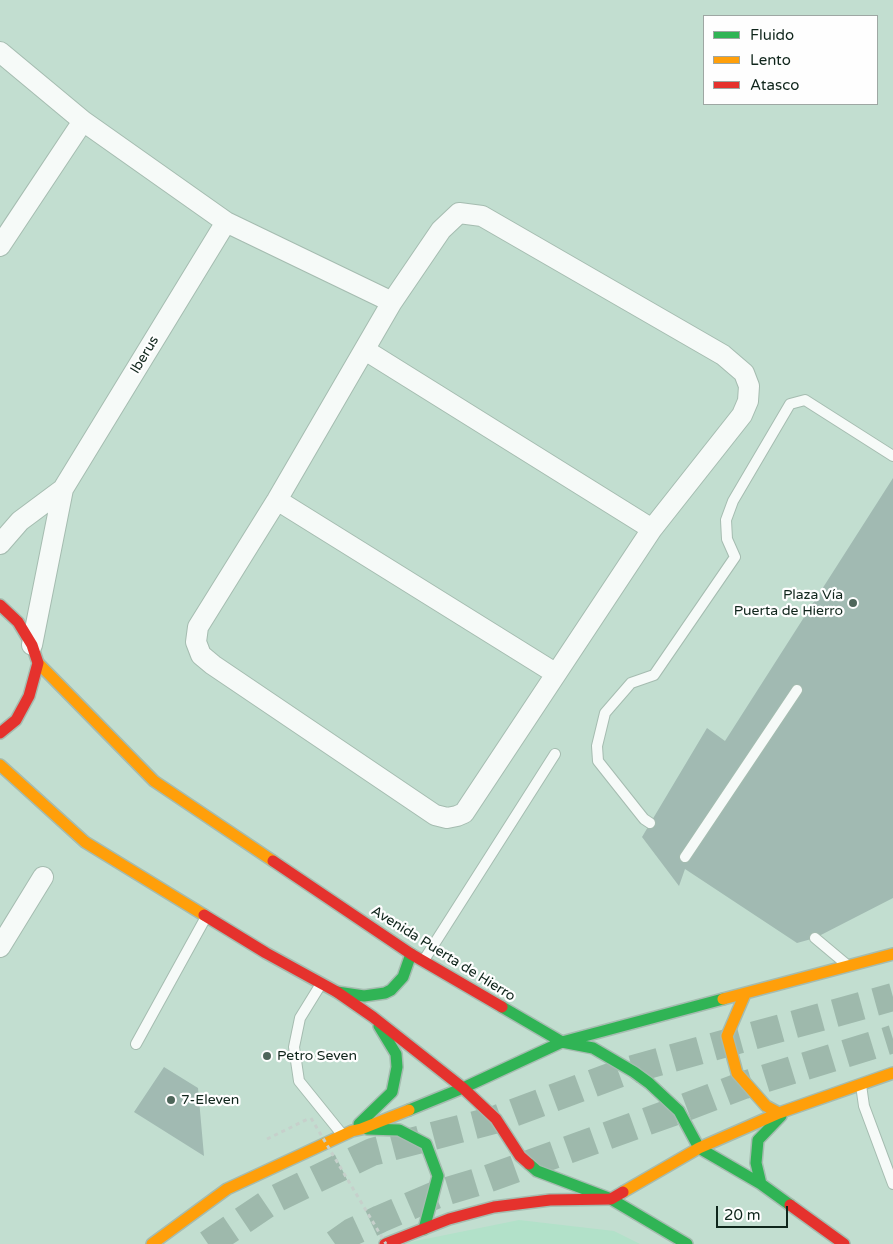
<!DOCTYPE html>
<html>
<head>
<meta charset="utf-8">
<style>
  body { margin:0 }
  #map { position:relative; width:893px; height:1244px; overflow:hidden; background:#c2ded0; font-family:"Varela Round",sans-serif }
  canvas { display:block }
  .legend { position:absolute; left:703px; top:15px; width:175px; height:90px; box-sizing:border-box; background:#fefefe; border:1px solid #9ea7a3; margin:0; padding:6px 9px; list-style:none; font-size:15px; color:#0f251b }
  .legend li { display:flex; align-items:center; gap:10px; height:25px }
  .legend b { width:25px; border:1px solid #9ea7a3 }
  .scale { position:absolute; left:716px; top:1206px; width:72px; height:22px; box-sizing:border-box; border:2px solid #0f251b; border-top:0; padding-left:6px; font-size:15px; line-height:18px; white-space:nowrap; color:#0f251b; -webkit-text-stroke:4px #fefefe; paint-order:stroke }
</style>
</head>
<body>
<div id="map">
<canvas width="893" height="1244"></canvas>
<ul class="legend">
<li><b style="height:6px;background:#30b455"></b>Fluido</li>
<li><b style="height:6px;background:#ff9f0a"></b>Lento</li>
<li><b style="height:6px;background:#e5322d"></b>Atasco</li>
</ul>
<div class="scale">20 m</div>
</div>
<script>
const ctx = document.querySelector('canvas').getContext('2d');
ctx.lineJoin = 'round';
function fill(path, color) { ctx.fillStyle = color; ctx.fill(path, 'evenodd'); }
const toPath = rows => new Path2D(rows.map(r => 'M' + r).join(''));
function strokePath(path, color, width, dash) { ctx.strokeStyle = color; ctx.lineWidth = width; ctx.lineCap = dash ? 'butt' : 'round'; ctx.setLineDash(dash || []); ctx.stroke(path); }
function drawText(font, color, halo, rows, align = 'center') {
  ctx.font = font + ' "Varela Round",sans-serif'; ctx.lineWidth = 4.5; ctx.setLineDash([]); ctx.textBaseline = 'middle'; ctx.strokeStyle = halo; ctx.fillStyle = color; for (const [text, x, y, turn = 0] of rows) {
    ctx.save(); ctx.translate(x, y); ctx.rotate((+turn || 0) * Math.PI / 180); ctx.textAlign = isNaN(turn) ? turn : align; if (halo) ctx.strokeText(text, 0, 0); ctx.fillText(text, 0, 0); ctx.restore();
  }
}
fill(toPath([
  [519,1220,614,1231,640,1244,401,1244]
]), '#b2e1c9');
fill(toPath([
  [893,478,893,898,815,938,797,943,685,869,679,886,642,837,707,728,725,741],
  [164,1067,198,1088,204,1156,134,1112]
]), '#a1bab2');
strokePath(toPath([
  [208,1244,273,1200,372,1152,494,1120,626,1071,893,997],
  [335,1244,352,1232,380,1219,438,1194,487,1179,673,1112,744,1085,893,1039]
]), '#9eb9ac', 28, [28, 14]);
const lane = toPath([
  [650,823,644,819,598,761,597,746,605,713,631,683,654,675,735,557,727,539,726,520,733,501,790,404,805,400,893,456],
  [685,857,797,690],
  [815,938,846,964],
  [424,960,555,754],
  [321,984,300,1018,294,1047,299,1081,341,1133],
  [136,1044,206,917],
  [861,1085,864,1106,893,1184]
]);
const street = toPath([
  [0,52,83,121,226,222,392,302],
  [459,213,482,216,723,355,744,373,749,386,748,401,742,415,652,529,464,813,457,816,447,818,435,815,213,665,201,655,196,642,198,627,277,500,392,302,441,230,459,213],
  [0,246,83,121],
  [365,350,652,529],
  [277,500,555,673],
  [0,544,20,521,63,489],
  [32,645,63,489,226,222],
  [0,947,43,877]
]);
const fast = toPath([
  [337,992,364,996,385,993,391,990,403,977,411,954],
  [502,1007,562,1042,593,1048,634,1072,649,1083,679,1111,699,1148,761,1184,790,1205],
  [409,1110,463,1088,562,1042,723,999],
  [359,1124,392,1092,397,1067,396,1054,379,1026],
  [367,1129,399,1130,426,1144,438,1176,424,1229],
  [529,1164,537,1171,611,1199,687,1244],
  [761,1184,756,1163,758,1140,781,1116]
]);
const slow = toPath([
  [38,663,154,781,273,861],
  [0,765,85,842,204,915],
  [745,994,727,1036,737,1073,766,1106,779,1113],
  [723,999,893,954],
  [623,1192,699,1148,779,1113,893,1073],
  [152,1244,227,1189,352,1131,361,1129,409,1110]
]);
const jam = toPath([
  [0,605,18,622,32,645,38,663,29,696,16,720,0,733],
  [273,861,411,954,502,1007],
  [204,915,266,953,337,992,373,1017,463,1088,496,1119,520,1156,529,1164],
  [790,1205,844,1244],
  [385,1244,449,1219,494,1207,550,1200,611,1199,623,1192]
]);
strokePath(lane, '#a5bcb0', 12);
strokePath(street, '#a5bcb0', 22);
strokePath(fast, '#a5bcb0', 14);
strokePath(slow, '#a5bcb0', 14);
strokePath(jam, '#a5bcb0', 14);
strokePath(toPath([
  [267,1139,308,1119]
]), '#c6d0cb', 3, [4, 4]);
strokePath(lane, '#f6faf8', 10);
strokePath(street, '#f6faf8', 20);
strokePath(fast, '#30b455', 11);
strokePath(slow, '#ff9f0a', 11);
strokePath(jam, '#e5322d', 11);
strokePath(toPath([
  [311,1118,386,1244]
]), '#c6d0cb', 3, [4, 4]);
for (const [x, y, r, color] of [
  [853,603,5,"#4e665a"],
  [267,1056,5,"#4e665a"],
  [171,1100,5,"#4e665a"]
]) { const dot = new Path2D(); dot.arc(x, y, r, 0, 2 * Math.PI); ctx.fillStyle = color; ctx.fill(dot); strokePath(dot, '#fefefe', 2); }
drawText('14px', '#0f251b', '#fefefe', [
  ["Iberus",145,355,-59],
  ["Avenida Puerta de Hierro",443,954,32]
]);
drawText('14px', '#0f251b', '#fefefe', [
  ["Plaza Vía",843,595,"right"],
  ["Puerta de Hierro",843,611,"right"],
  ["Petro Seven",277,1056],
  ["7-Eleven",181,1100]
], 'left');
</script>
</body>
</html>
